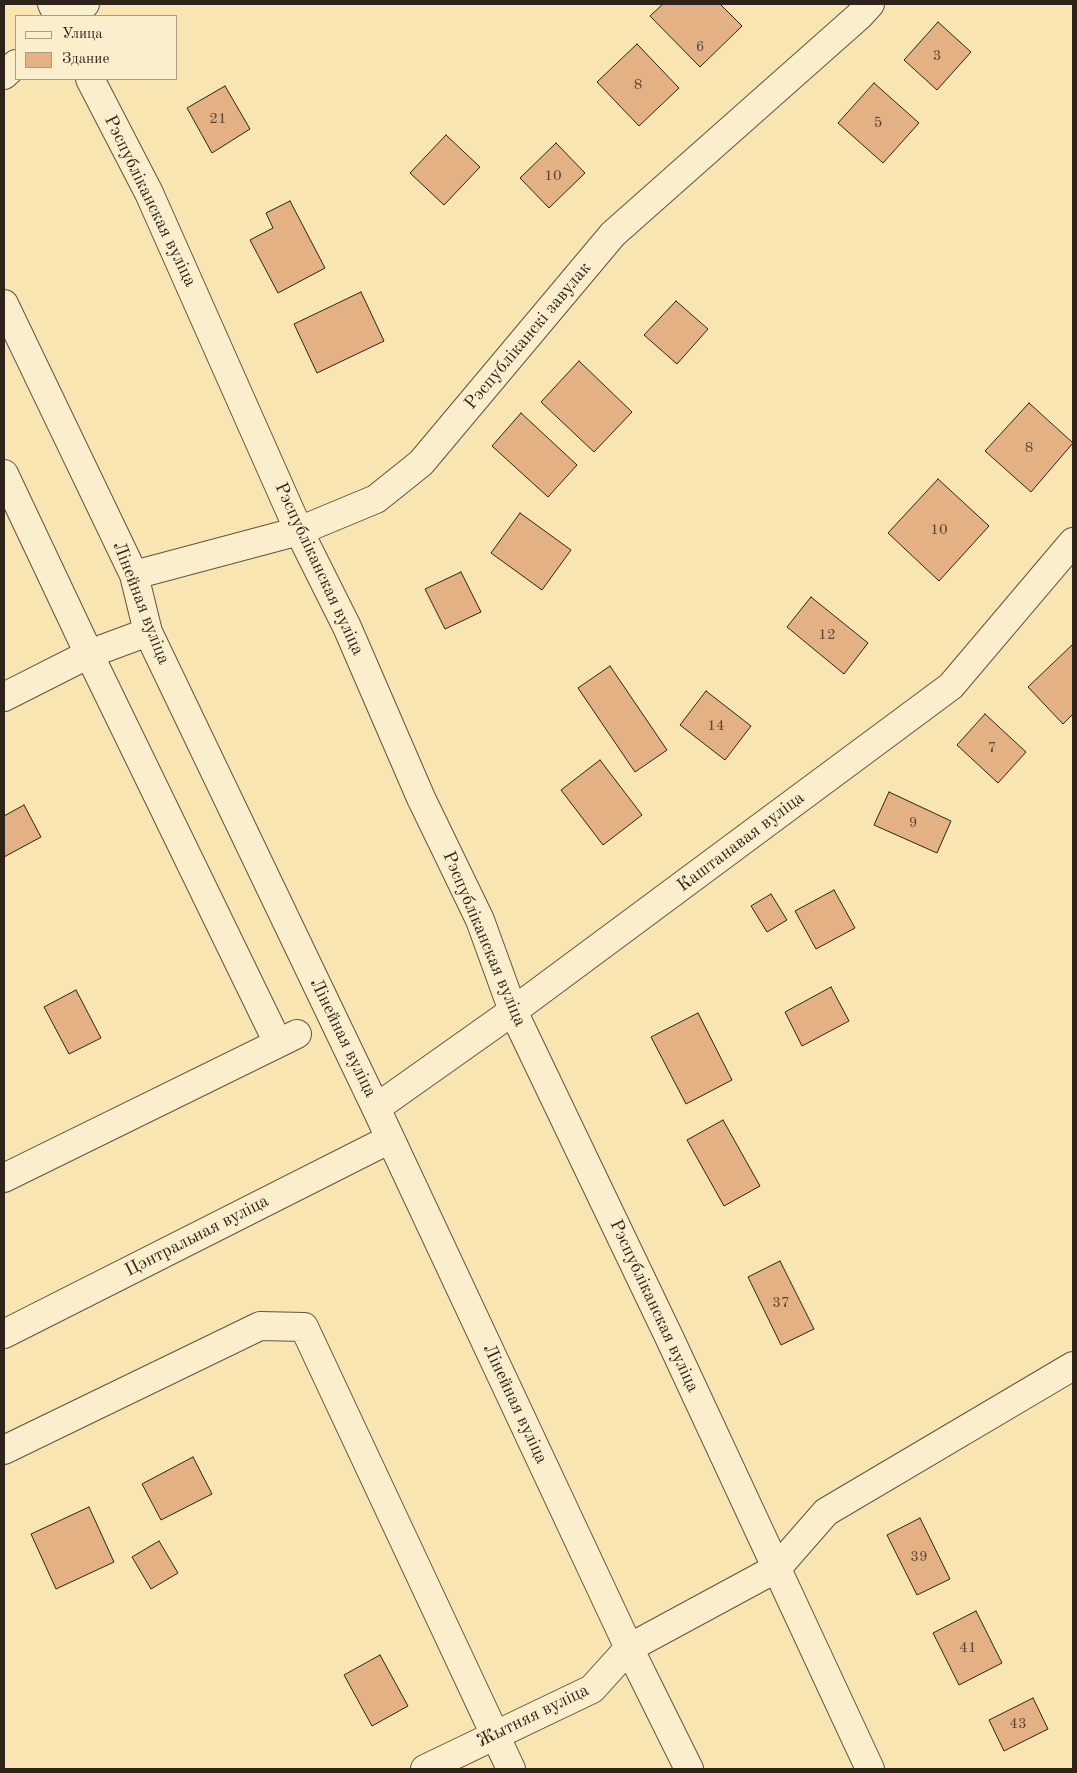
<!DOCTYPE html>
<html>
<head>
<meta charset="utf-8">
<style>
  body { margin:0 }
  #map { position:relative; width:1077px; height:1773px; overflow:hidden; background:#f8e5b2; font-family:"Old Standard TT",serif }
  canvas { display:block }
  .frame { position:absolute; inset:0; border:5px solid #2d2319; pointer-events:none }
  .legend { position:absolute; left:15px; top:15px; width:162px; height:65px; box-sizing:border-box; background:#faeecd; border:1px solid #a89d85; margin:0; padding:6px 9px; list-style:none; font-size:15px; color:#2d2319 }
  .legend li { display:flex; align-items:center; gap:10px; height:25px }
  .legend b { width:25px; border:1px solid #a89d85 }
</style>
</head>
<body>
<div id="map">
<canvas width="1077" height="1773"></canvas>
<div class="frame"></div>
<ul class="legend">
<li><b style="height:6px;background:#faeecd"></b>Улица</li>
<li><b style="height:14px;background:#e3b184"></b>Здание</li>
</ul>
</div>
<script>
const ctx = document.querySelector('canvas').getContext('2d');
ctx.lineJoin = 'round';
function fill(path, color) { ctx.fillStyle = color; ctx.fill(path, 'evenodd'); }
const toPath = rows => new Path2D(rows.map(r => 'M' + r).join(''));
function strokePath(path, color, width, dash) { ctx.strokeStyle = color; ctx.lineWidth = width; ctx.lineCap = dash ? 'butt' : 'round'; ctx.setLineDash(dash || []); ctx.stroke(path); }
function drawText(font, color, halo, rows, align = 'center') {
  ctx.font = font + ' "Old Standard TT",serif'; ctx.lineWidth = 4; ctx.setLineDash([]); ctx.textBaseline = 'middle'; ctx.strokeStyle = halo; ctx.fillStyle = color; for (const [text, x, y, turn = 0] of rows) {
    ctx.save(); ctx.translate(x, y); ctx.rotate((+turn || 0) * Math.PI / 180); ctx.textAlign = isNaN(turn) ? turn : align; if (halo) ctx.strokeText(text, 0, 0); ctx.fillText(text, 0, 0); ctx.restore();
  }
}
const building = toPath([
  [663,4,720,4,742,26,700,67,650,16,663,4],
  [938,22,971,52,937,90,904,60,938,22],
  [637,44,679,88,639,126,597,82,637,44],
  [874,83,919,123,883,163,838,123,874,83],
  [225,86,250,129,212,153,187,108,225,86],
  [446,135,480,167,444,205,410,173,446,135],
  [556,143,585,173,549,208,520,178,556,143],
  [290,201,325,268,278,293,250,240,273,228,266,213,290,201],
  [361,292,384,341,317,373,294,324,361,292],
  [676,301,708,329,677,364,644,335,676,301],
  [579,361,632,412,594,452,541,402,579,361],
  [1029,403,1073,443,1031,492,985,451,1029,403],
  [521,413,577,465,548,497,492,446,521,413],
  [938,479,989,526,939,581,888,533,938,479],
  [520,513,571,550,542,590,491,553,520,513],
  [461,572,481,612,445,629,425,589,461,572],
  [811,597,868,643,844,674,787,627,811,597],
  [1073,644,1073,714,1063,724,1028,687,1073,644],
  [610,666,667,750,635,772,578,688,610,666],
  [706,691,751,726,725,760,680,725,706,691],
  [985,714,1026,752,998,783,957,745,985,714],
  [600,760,642,815,603,845,561,790,600,760],
  [889,792,951,821,937,853,874,825,889,792],
  [24,805,41,837,4,857,4,816,24,805],
  [834,890,855,928,816,949,795,911,834,890],
  [771,894,787,920,767,932,751,906,771,894],
  [831,987,849,1021,802,1046,785,1012,831,987],
  [76,990,101,1038,69,1054,44,1007,76,990],
  [698,1013,732,1080,686,1104,651,1037,698,1013],
  [723,1120,760,1186,724,1206,687,1140,723,1120],
  [780,1261,814,1329,781,1345,748,1277,780,1261],
  [193,1457,212,1494,161,1520,142,1484,193,1457],
  [89,1507,114,1562,56,1589,31,1534,89,1507],
  [920,1518,950,1579,917,1595,887,1535,920,1518],
  [159,1541,178,1573,151,1589,132,1557,159,1541],
  [976,1611,1002,1663,959,1685,933,1633,976,1611],
  [380,1655,408,1706,372,1726,344,1675,380,1655],
  [1033,1698,1048,1729,1004,1751,989,1720,1033,1698]
]);
fill(building, '#e3b184');
strokePath(building, '#2d2319', 1);
const minor = toPath([
  [52,4,58,16],
  [72,16,85,4],
  [4,75,16,64],
  [90,79,149,193,299,531,347,627,421,798,480,920,513,1011,670,1339,870,1769],
  [4,304,134,575,148,632,376,1108,629,1648,689,1769],
  [4,474,89,654,278,1043],
  [134,575,299,531,376,499,421,463,613,234,859,16,870,4],
  [4,697,89,654,148,632],
  [376,1108,513,1011,951,686,1073,542],
  [4,1178,297,1034],
  [4,1334,390,1139],
  [4,1450,260,1326,304,1327,511,1769],
  [425,1769,592,1689,629,1648,777,1568,826,1512,1073,1366]
]);
strokePath(minor, '#60543f', 30);
strokePath(minor, '#faeecd', 28);
drawText('15px', '#5a4634', null, [
  ["6",700,47],
  ["3",937,56],
  ["8",638,85],
  ["21",218,119],
  ["5",878,123],
  ["10",553,176],
  ["8",1029,448],
  ["10",939,530],
  ["12",827,635],
  ["14",716,726],
  ["7",992,748],
  ["9",913,823],
  ["37",781,1303],
  ["39",919,1557],
  ["41",968,1648],
  ["43",1018,1724]
]);
drawText('18px', '#2d2319', '#faeecd', [
  ["Рэспубліканская вуліца",150,201,64],
  ["Рэспубліканскі завулак",528,336,-50],
  ["Рэспубліканская вуліца",319,569,65],
  ["Лінейная вуліца",141,603,69],
  ["Каштанавая вуліца",741,842,-37],
  ["Рэспубліканская вуліца",484,939,67],
  ["Лінейная вуліца",343,1038,64],
  ["Цэнтральная вуліца",197,1236,-27],
  ["Рэспубліканская вуліца",654,1306,65],
  ["Лінейная вуліца",515,1404,65],
  ["Жытняя вуліца",533,1716,-26]
]);
</script>
</body>
</html>
